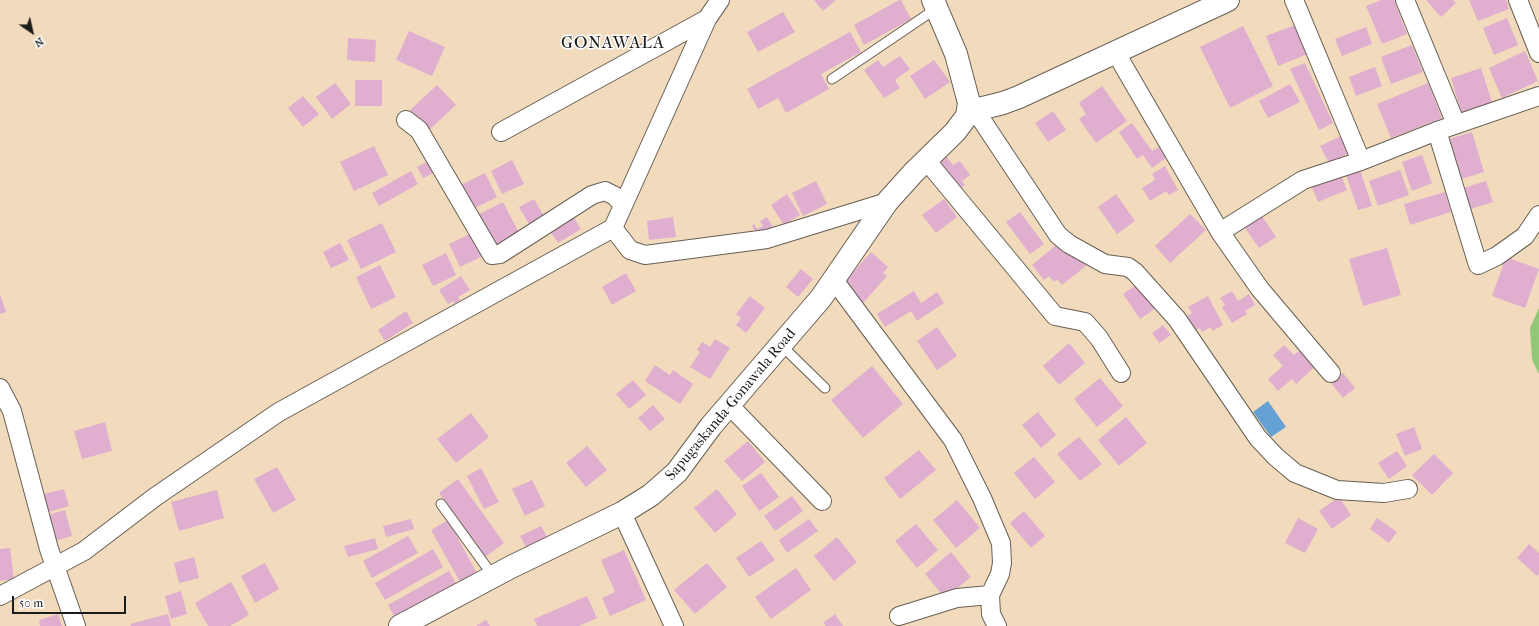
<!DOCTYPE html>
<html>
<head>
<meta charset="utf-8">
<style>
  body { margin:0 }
  #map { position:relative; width:1539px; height:626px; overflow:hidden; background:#f2dbbc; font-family:"IM FELL French Canon",serif }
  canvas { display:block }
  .north { position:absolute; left:12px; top:12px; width:40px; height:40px; -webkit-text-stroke:3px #fff; paint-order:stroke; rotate:146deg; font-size:11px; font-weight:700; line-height:16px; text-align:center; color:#1c1c1c }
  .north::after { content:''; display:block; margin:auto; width:14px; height:18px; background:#1c1c1c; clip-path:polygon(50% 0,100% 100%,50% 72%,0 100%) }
  .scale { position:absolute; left:12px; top:596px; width:114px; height:18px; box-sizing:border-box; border:2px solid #1c1c1c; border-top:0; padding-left:5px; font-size:12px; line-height:14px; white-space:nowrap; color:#1c1c1c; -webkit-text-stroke:3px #fff; paint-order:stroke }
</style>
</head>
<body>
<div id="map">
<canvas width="1539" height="626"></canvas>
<div class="north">N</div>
<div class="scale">50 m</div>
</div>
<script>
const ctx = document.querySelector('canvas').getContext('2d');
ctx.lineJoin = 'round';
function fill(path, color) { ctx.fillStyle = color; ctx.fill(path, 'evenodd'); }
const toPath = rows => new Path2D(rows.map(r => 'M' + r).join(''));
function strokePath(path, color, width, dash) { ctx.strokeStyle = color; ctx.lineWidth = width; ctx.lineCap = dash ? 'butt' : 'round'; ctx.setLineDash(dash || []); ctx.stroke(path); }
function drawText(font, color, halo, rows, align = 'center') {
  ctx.font = font + ' "IM FELL French Canon",serif'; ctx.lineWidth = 3; ctx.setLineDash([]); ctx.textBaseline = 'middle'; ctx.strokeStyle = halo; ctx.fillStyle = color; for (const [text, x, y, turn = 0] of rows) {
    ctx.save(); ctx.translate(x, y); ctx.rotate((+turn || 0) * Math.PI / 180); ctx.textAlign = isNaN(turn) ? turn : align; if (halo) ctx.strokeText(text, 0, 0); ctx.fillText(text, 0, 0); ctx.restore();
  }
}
fill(toPath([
  [1539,308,1539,374,1532,360,1530,328]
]), '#93c778');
fill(toPath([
  [1268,401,1286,427,1271,437,1253,412]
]), '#66a1d6');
fill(toPath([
  [814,0,836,0,823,11],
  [899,0,901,0,911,19,864,45,854,25],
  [1381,0,1394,0,1407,34,1382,44,1366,6],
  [1426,0,1453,0,1456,3,1441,17],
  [1469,0,1506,0,1509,9,1478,21],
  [783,12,795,32,758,52,747,32],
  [1507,18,1518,45,1494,55,1483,28],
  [1298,24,1310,53,1278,66,1266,36],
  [1243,26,1273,86,1230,108,1200,47],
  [1366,27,1372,44,1342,56,1335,39],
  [409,31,445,47,432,76,396,60],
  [850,32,861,52,821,74,829,89,786,113,778,98,758,109,747,89],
  [348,38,376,40,375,62,347,60],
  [1412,45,1423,72,1391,84,1381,57],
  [1525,51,1538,81,1502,98,1489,68],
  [900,56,910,69,895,80,900,88,884,98,864,70,878,60,883,67],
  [934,60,950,82,925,99,910,76],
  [1305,63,1333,123,1319,130,1290,69],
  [1375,67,1382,86,1356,96,1349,77],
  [1481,68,1493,105,1462,115,1451,78],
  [355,80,382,80,382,106,355,106],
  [335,83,351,104,332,119,316,97],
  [1428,83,1442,118,1391,138,1377,104],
  [1290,84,1300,102,1268,118,1259,101],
  [437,85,456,105,429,130,410,110],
  [1102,86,1127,121,1096,143,1079,119,1086,114,1079,103],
  [303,96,319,114,303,127,288,108],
  [1053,111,1066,130,1048,142,1035,123],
  [1132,123,1152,151,1159,147,1166,158,1152,168,1143,155,1137,159,1119,132],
  [1472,132,1484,172,1461,179,1449,139],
  [1341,136,1349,153,1329,163,1320,146],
  [374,146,388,175,354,191,340,162],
  [1422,155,1432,183,1412,191,1402,162],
  [947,157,953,165,960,161,970,175,962,181,965,185,958,190,939,163],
  [512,160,524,184,502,194,491,171],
  [428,161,435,172,423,178,417,167],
  [1165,166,1178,190,1169,195,1166,191,1150,201,1142,188,1152,182,1155,179,1152,174],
  [1359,167,1372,206,1358,210,1345,172],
  [1400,170,1409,195,1378,206,1369,181],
  [411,171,418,184,379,206,372,193],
  [485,173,497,197,471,210,459,186],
  [1340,173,1347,190,1318,202,1311,185],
  [816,181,827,204,803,216,792,193],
  [1486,181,1493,202,1467,210,1460,189],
  [1445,192,1451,212,1410,225,1404,204],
  [787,194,800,215,784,225,771,205],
  [1116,194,1135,221,1117,234,1098,207],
  [534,199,548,223,533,231,519,207],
  [944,199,957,217,936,233,922,215],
  [503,202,520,235,493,248,477,215],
  [1020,212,1044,244,1030,254,1006,222],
  [571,213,581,229,558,243,548,228],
  [1260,213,1276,237,1259,248,1243,225],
  [1190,214,1206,230,1170,263,1155,246],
  [673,217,676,237,649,240,647,221],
  [767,217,773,227,758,236,752,226,754,224,757,229,763,226,760,221],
  [382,223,396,252,361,269,347,240],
  [472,233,483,256,460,267,449,244],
  [1060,242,1072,257,1075,253,1086,266,1062,285,1057,279,1054,282,1049,276,1044,280,1032,265],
  [340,243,349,260,331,268,323,252],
  [1387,248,1401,295,1363,306,1349,259],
  [871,252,888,267,883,273,887,276,863,303,843,284],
  [446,253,456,275,433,286,422,265],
  [1506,257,1539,269,1525,308,1492,296],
  [380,265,396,297,371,309,356,277],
  [801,269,813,279,798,297,786,287],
  [626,273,636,291,612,305,602,287],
  [461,276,470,290,458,297,460,300,455,304,453,301,448,304,439,290],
  [1139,283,1156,308,1140,319,1123,294],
  [914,291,921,303,937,292,944,303,917,321,911,311,885,327,877,314],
  [1232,291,1238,301,1249,294,1255,305,1245,311,1247,314,1232,323,1222,307,1225,305,1220,298],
  [0,294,6,312,0,314],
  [750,296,765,308,746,333,736,325,741,318,736,314],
  [1208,296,1223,325,1212,331,1211,327,1202,332,1200,328,1192,332,1185,317,1192,313,1188,307],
  [406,311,413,323,385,341,378,330],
  [1163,325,1171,335,1159,343,1152,333],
  [937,327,957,356,937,370,917,341],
  [715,339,730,348,710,379,690,367,700,352,697,350,702,342,710,347],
  [1069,343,1085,363,1059,385,1043,366],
  [1284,345,1294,355,1302,348,1317,365,1296,384,1292,379,1278,391,1268,379,1283,366,1273,355],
  [655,365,670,375,673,370,693,384,680,404,645,381],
  [872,366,903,404,863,438,831,400],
  [1343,373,1355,388,1343,398,1331,383],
  [1100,378,1123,406,1097,427,1074,399],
  [633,380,646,395,629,409,616,394],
  [653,405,665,419,650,431,638,418],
  [1038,412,1056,435,1041,448,1022,425],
  [471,413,489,437,456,463,437,439],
  [1126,417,1147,443,1119,466,1098,440],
  [105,422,112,451,82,459,74,431],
  [1414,427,1422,449,1405,456,1396,434],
  [1079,437,1102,464,1080,481,1057,454],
  [748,441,765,462,742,481,724,461],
  [587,446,607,470,586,487,566,463],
  [919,450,936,470,900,499,884,478],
  [1397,451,1407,466,1389,479,1378,463],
  [1434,454,1453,473,1432,495,1412,475],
  [1034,457,1055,482,1035,499,1014,473],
  [277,467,296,500,273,513,254,479],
  [481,468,499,502,484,509,467,476],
  [761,473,779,497,759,511,742,486],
  [458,479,504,543,485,557,439,493],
  [532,480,545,506,525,516,512,489],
  [64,489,69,506,45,513,40,495],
  [717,489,737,514,715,533,694,508],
  [217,490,224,518,179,531,171,502],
  [792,496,803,511,775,531,764,516],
  [1339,497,1351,515,1332,529,1319,511],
  [957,500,980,528,956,548,933,520],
  [65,510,72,536,51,542,44,516],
  [1024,511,1045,536,1031,548,1010,523],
  [1298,518,1318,529,1305,553,1285,543],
  [1377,518,1397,532,1389,543,1370,529],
  [411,519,414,529,386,537,383,526],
  [809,519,818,531,787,553,779,540],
  [448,520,480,579,464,589,431,530],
  [916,524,938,550,917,568,895,541],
  [541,526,548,539,527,549,520,536],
  [408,536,418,553,372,578,363,561],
  [837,537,857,562,834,581,814,556],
  [375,538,378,549,348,557,344,546],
  [761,541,775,560,749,577,736,558],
  [1529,544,1539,553,1539,574,1537,576,1517,558],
  [10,548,14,579,0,581,0,549],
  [433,549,443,567,385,600,375,583],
  [624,550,646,600,610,616,602,598,615,592,601,560],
  [951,552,971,577,945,598,925,574],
  [194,557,199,578,179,583,174,563],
  [265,563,279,589,255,603,241,576],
  [707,563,727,587,695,614,674,590],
  [796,568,811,590,771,619,755,597],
  [449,571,458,587,397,621,388,605],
  [231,582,249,615,230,626,208,626,195,603],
  [181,591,187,614,171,619,165,596],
  [587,596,597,618,579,626,537,626,534,619],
  [58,614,62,626,40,626,39,620],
  [168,614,171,626,131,626,130,624],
  [835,614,843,626,826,626,823,623],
  [486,620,490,626,476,626]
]), '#e0aecf');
const service = toPath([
  [832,79,937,8],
  [781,345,825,388],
  [441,504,493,576]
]);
const minor = toPath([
  [1294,0,1361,161,1437,131,1539,96],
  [1405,0,1456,124],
  [1518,0,1539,53],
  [1116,53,1220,232,1260,289,1331,373],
  [975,110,1058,235,1069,244,1105,264,1128,267,1135,272,1177,319,1258,438,1276,457,1295,473,1337,490,1384,493,1408,489],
  [406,120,419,130,492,255,500,254,592,195,605,191,615,196,622,204],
  [1437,131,1478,265,1497,256,1525,236,1539,215],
  [501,132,707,19],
  [926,160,1055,316,1085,322,1099,338,1121,373],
  [613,228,630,250,645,255,767,239,887,202],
  [1220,232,1303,180,1361,161],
  [834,280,953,440,982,498,1001,543,1002,563,1000,574,990,595,991,614,997,626],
  [0,388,12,411,49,549,76,626],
  [729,405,822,501],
  [622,513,674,626],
  [0,596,84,551,155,497,279,412,613,228,707,19,720,0],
  [899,616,957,598,990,595]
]);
const tertiary = toPath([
  [969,110,975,110,1003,103,1019,97,1228,0],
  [400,626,511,567,622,513,651,495,677,472,711,426,821,298,887,202,914,172,955,132,967,116,969,103,956,54,933,0]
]);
strokePath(service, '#675f54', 11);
strokePath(minor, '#675f54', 20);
strokePath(tertiary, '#675f54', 24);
strokePath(service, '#fff', 9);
strokePath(minor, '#fff', 18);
strokePath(tertiary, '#fff', 22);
drawText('15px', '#1c1c1c', '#fff', [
  ["Sapugaskanda-Gonawala Road",731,405,-50]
]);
ctx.letterSpacing = '1px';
drawText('17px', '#1c1c1c', '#fff', [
  ["GONAWALA",613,44]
]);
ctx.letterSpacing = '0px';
</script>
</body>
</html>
